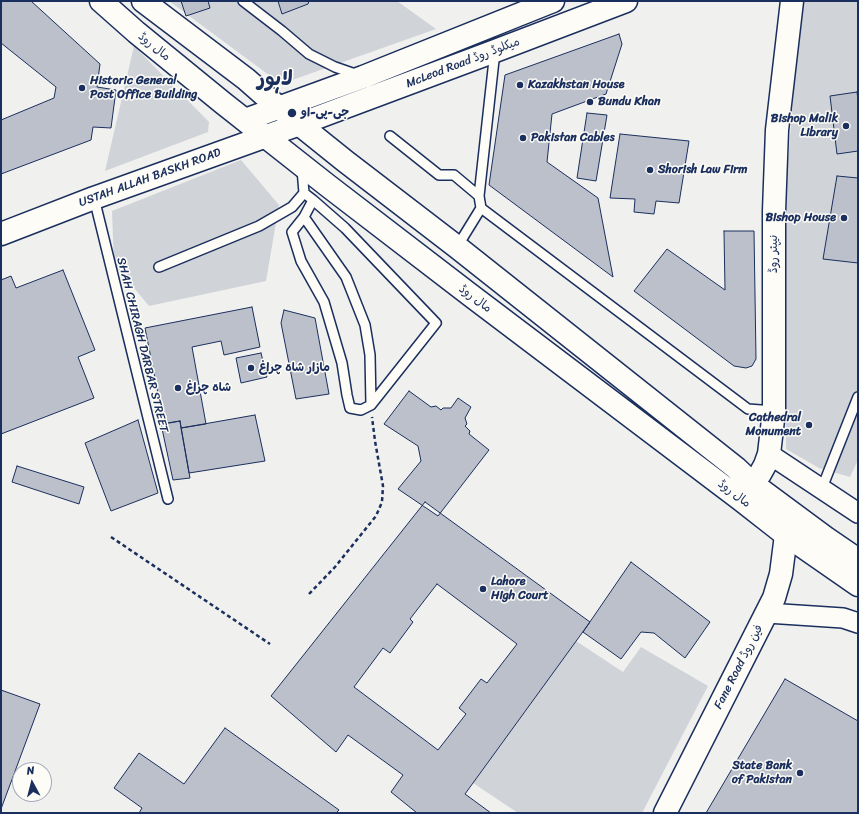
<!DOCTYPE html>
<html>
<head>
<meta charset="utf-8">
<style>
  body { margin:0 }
  #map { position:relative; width:859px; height:814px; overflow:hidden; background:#f0f0ee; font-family:Sriracha,sans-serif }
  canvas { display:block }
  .frame { position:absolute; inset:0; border:2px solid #1b2f5e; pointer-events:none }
  .north { position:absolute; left:12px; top:762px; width:40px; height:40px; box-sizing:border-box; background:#fdfcf7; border:1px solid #a3aaba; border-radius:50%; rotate:353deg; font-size:11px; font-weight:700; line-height:16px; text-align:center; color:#1b2f5e }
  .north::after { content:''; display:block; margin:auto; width:14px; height:18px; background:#1b2f5e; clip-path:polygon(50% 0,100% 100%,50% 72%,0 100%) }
</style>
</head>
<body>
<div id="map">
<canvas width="859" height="814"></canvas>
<div class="frame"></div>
<div class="north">N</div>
</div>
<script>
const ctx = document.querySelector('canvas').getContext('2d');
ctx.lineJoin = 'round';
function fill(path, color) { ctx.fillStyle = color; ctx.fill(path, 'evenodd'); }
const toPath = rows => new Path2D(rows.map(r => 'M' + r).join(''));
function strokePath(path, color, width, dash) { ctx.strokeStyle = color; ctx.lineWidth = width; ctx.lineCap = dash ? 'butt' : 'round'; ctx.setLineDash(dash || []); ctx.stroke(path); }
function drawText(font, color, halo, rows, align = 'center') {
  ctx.font = font + ' Sriracha,"Playpen Sans Arabic",sans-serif'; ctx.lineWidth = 3; ctx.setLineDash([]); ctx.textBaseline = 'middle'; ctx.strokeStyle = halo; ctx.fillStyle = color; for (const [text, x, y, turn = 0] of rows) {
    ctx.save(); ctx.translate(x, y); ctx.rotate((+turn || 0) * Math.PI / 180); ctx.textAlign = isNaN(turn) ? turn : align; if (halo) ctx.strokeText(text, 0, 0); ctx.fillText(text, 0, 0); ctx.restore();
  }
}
fill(toPath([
  [169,1,397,1,436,29,281,84],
  [801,1,858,1,858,460,850,477,819,468,786,449,784,211],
  [134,46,209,122,208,132,105,171],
  [241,160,279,205,266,281,149,306,114,264,112,211],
  [576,641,623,672,641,647,708,686,642,813,518,813,473,783]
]), '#d0d3d8');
const building = toPath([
  [1,1,31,1,100,64,97,87,116,90,111,128,93,127,91,140,1,174,1,120,54,98,56,87,1,43,1,1],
  [181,1,208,1,210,8,186,16,181,1],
  [278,1,309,1,308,4,282,14,278,1],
  [619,34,622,44,606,94,552,114,547,162,598,198,613,277,489,185,505,75,619,34],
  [857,92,858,100,858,151,837,154,830,96,857,92],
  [587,113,607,115,596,181,577,178,587,113],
  [620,134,689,141,679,203,656,201,654,214,634,212,635,199,610,198,620,134],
  [837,176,858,178,858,263,823,259,837,176],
  [724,231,754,231,756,359,752,366,746,368,734,366,634,291,667,249,725,290,724,231],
  [63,270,95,350,78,357,94,398,1,434,1,280,11,276,16,288,63,270],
  [252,307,260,347,224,355,221,341,192,347,206,424,181,428,180,421,164,424,145,328,252,307],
  [284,310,315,318,329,394,296,399,281,323,284,310],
  [261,353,267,377,241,383,236,358,261,353],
  [409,391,431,407,436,406,441,410,443,408,451,408,458,398,471,407,465,418,467,424,465,426,470,431,469,434,489,450,438,516,398,489,421,461,418,446,384,424,409,391],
  [255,415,265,461,189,473,181,428,255,415],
  [138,420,158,493,111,511,85,443,138,420],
  [180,421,190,478,173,480,161,424,180,421],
  [17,466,84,487,79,504,12,482,17,466],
  [425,502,590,622,465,794,491,813,417,813,391,792,403,775,348,735,336,752,271,696,425,502],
  [437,584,517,644,487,683,481,679,459,708,466,714,438,750,354,687,383,648,390,653,413,622,410,619,437,584],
  [631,562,710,622,685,658,654,633,641,632,621,659,583,632,631,562],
  [785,679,858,721,858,813,706,813,785,679],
  [1,690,40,704,1,809,1,690],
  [225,728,339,810,336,813,139,813,142,808,114,788,139,753,184,784,225,728]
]);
fill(building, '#bbc0ca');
strokePath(building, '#1b2f5e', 1);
const service = toPath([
  [243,1,282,31,309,54,335,67,358,75],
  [390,136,439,175,454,175,479,196],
  [304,193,313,200,345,228,436,323,371,405,370,355,365,325,346,277,304,217],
  [94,198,168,499],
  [313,200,304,217,292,232,301,261,324,302,342,363,347,395,350,408,361,410,371,405],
  [481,208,748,409,774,411],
  [457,247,481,208,479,196,495,51],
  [159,267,259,226,292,207,304,193,302,169],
  [822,488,858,397]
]);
const minor = toPath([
  [769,454,858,513],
  [767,613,843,618,858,623]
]);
const tertiary = toPath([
  [741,498,760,474,765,465,769,454,774,411,774,211,777,130,792,1]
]);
const secondary = toPath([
  [245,120,363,77,553,1],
  [1,234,94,198,300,124,495,51,626,1],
  [665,813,774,598,781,574,786,535,795,521]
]);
const primary = toPath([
  [101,1,136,32,223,103,327,185,469,294,740,499,786,535,858,585],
  [143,1,246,79,279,108,345,161,457,247,736,468,753,484,826,538,858,560]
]);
strokePath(service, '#1b2f5e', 12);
strokePath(minor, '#1b2f5e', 22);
strokePath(tertiary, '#1b2f5e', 25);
strokePath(secondary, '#1b2f5e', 25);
strokePath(primary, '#1b2f5e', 25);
strokePath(toPath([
  [111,537,270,644],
  [309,594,335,567,376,516,382,502,383,486,375,441,372,417]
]), '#1b2f5e', 2.5, [4, 3]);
strokePath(service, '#fdfcf7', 9);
strokePath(minor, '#fdfcf7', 19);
strokePath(tertiary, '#fdfcf7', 22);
strokePath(secondary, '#fdfcf7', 22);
strokePath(primary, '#fdfcf7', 22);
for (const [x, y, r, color] of [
  [520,85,4,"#1b2f5e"],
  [82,88,4,"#1b2f5e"],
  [590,102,4,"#1b2f5e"],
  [292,113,5,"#1b2f5e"],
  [846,126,4,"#1b2f5e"],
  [523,138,4,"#1b2f5e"],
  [650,170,4,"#1b2f5e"],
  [844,218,4,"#1b2f5e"],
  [251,368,4,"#1b2f5e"],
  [178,388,4,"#1b2f5e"],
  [809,425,4,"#1b2f5e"],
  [483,589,4,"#1b2f5e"],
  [800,773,4,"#1b2f5e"]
]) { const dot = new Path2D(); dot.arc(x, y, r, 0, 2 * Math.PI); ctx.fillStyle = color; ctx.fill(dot); strokePath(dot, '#fdfcf7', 1.5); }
drawText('12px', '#1b2f5e', '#fdfcf7', [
  ["مال روڈ",154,47,39],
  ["McLeod Road میکلوڈ روڈ",463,63,-21],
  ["USTAH ALLAH BASKH ROAD",150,178,-20],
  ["نیپئر روڈ",774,254,-90],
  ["مال روڈ",475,299,37],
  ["SHAH CHIRAGH DARBAR STREET",142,345,76],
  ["مال روڈ",734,494,37],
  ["Fane Road فین روڈ",739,667,-63]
]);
drawText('bold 12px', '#1b2f5e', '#fdfcf7', [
  ["Historic General",90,81],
  ["Post Office Building",90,95],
  ["Kazakhstan House",528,85],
  ["Bundu Khan",598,102],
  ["جی-پی-او",301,113],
  ["Bishop Malik",838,119,"right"],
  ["Library",838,133,"right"],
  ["Pakistan Cables",531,138],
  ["Shorish Law Firm",658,170],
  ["Bishop House",836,218,"right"],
  ["مازار شاہ چراغ",259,368],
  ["شاہ چراغ",186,388],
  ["Cathedral",801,418,"right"],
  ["Monument",801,432,"right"],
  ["Lahore",491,582],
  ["High Court",491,596],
  ["State Bank",792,766,"right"],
  ["of Pakistan",792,780,"right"]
], 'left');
drawText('bold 20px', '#1b2f5e', '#fdfcf7', [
  ["لاہور",275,80]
]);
</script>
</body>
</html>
